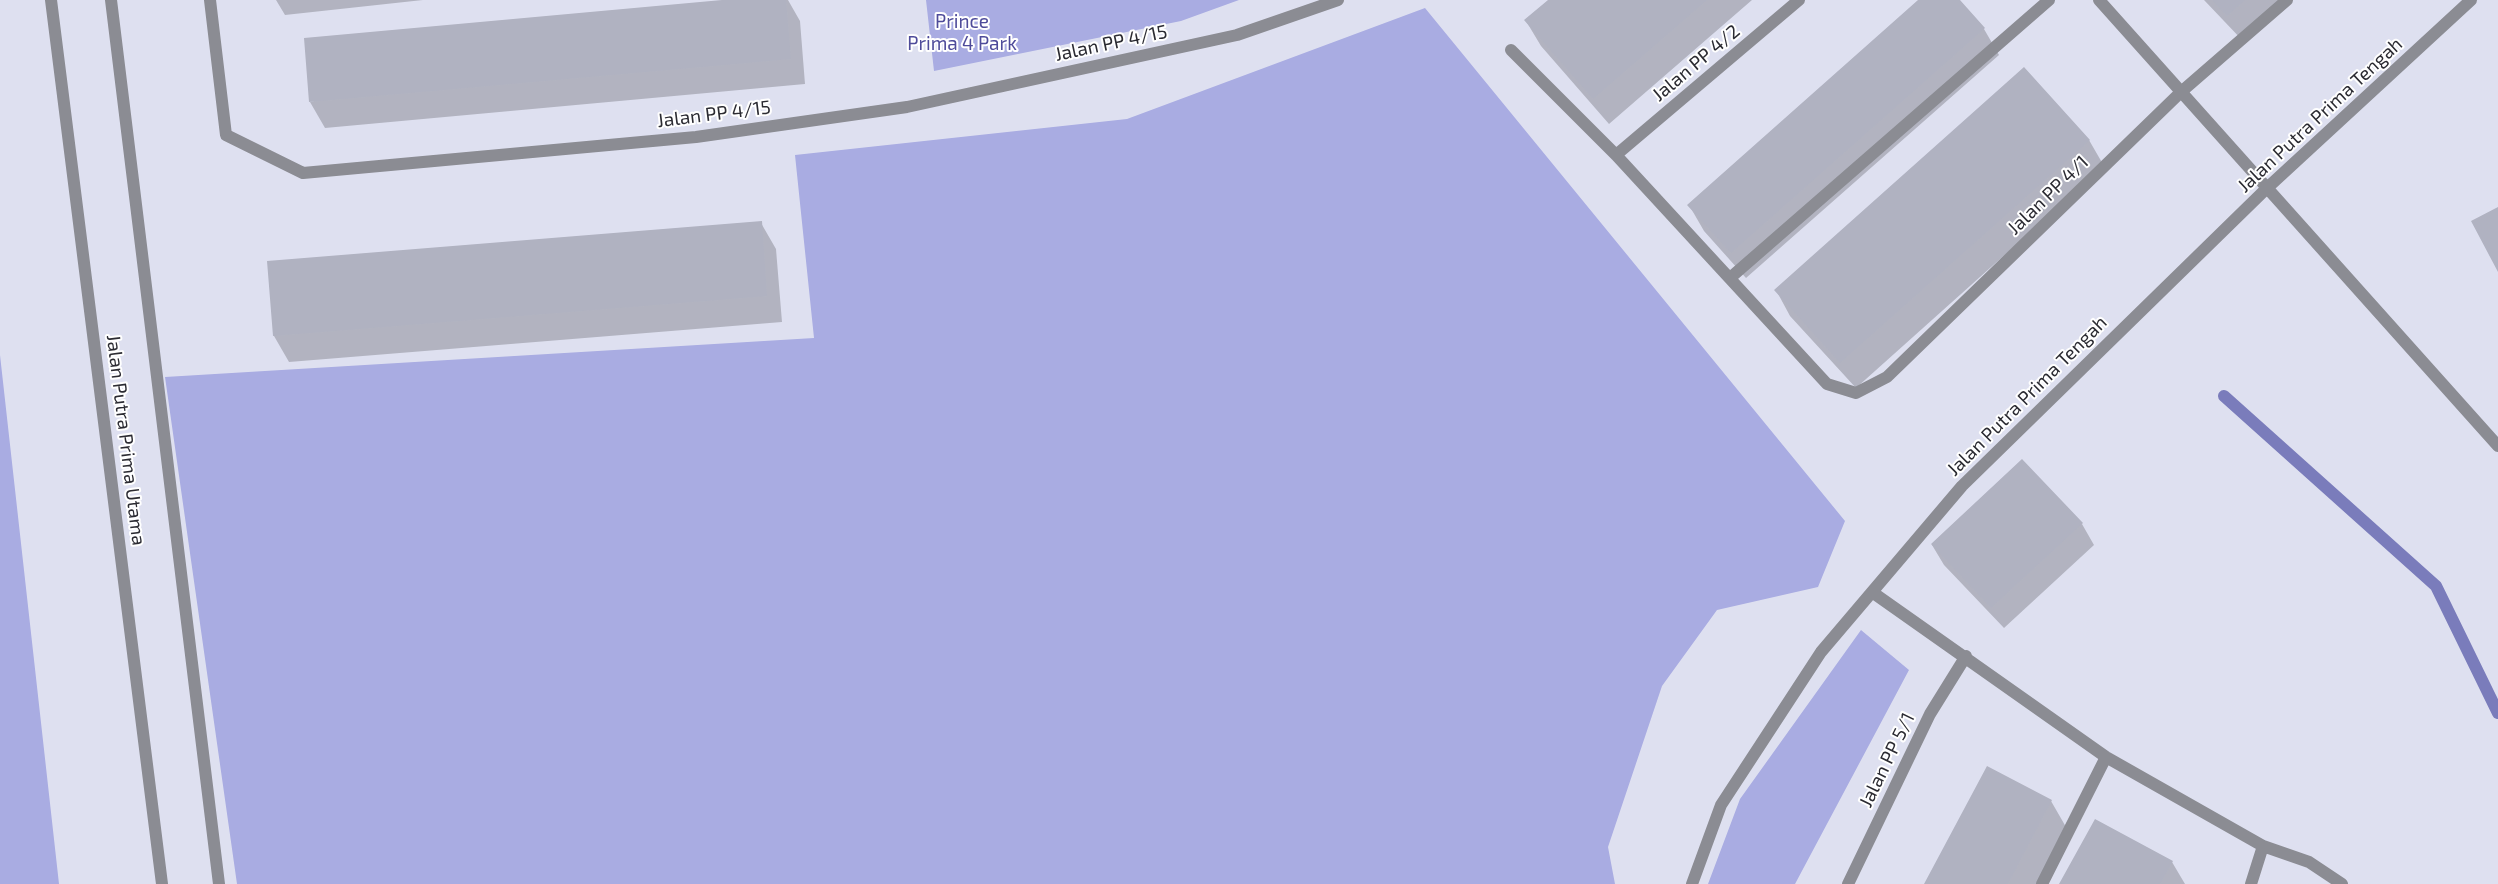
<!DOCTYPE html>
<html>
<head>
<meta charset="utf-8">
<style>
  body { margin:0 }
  canvas { display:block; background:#dee0f0 }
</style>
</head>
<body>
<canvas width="2498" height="884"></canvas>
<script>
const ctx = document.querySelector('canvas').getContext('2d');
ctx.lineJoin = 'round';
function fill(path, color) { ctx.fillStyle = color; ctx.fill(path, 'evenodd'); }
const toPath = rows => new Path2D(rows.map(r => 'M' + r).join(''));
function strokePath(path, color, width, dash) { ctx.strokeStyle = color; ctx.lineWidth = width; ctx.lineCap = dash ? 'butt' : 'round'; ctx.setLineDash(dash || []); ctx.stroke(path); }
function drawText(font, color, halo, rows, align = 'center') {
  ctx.font = font + ' "Exo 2",sans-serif'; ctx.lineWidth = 4; ctx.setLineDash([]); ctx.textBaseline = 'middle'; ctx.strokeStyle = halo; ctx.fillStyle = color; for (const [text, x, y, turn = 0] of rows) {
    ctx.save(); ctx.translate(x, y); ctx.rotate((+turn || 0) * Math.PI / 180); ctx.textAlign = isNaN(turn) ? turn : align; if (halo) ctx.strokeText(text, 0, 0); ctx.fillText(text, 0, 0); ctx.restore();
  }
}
fill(toPath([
  [926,0,1239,0,1181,21,934,71],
  [1425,8,1845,521,1818,587,1717,610,1662,686,1608,847,1615,884,237,884,165,377,814,338,795,155,1127,119],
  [0,355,59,884,0,884],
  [1861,630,1909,670,1795,884,1708,884,1740,799]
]), '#a9ace2');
fill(toPath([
  [276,0,423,0,285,15],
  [736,0,788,0,800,21,805,84,325,128,310,102],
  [1550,0,1752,0,1609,124,1541,46,1526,21],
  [1920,0,1959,0,1984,29,1999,55,1746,278,1704,231,1689,205],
  [2204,0,2288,0,2243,41],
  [2089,140,2104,166,1856,388,1790,316,1776,290],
  [761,223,776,249,782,322,289,362,274,336,269,263],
  [2082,524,2094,545,2004,628,1944,565,1932,545],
  [1987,768,2051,801,2066,827,2036,884,1925,884],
  [2172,862,2185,884,2060,884]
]), '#0003');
strokePath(toPath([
  [2224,396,2436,586,2498,713]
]), '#7a7cbb', 12);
fill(toPath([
  [722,0,786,0,791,59,309,102,304,38],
  [1548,0,1707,0,1593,99,1524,20],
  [1918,0,1960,0,1985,28,1731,253,1687,205],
  [2212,0,2245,0,2227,16],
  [2024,67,2090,140,1840,363,1774,290],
  [2498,207,2498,272,2471,221],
  [762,221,767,296,273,336,267,261],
  [2022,459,2083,523,1991,608,1931,544],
  [1987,766,2052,800,2008,884,1924,884],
  [2095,819,2173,861,2160,884,2059,884]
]), '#b0b2c1');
strokePath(toPath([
  [51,0,162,884],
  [111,0,219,884],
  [210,0,226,135,303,173,696,137,907,107,1237,35,1338,0],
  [2099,0,2498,446],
  [1511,50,1616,155,1827,384,1856,393,1887,377,2181,92,2287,0],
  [1616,155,1799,0],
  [1730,278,2049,0],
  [1872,592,2106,757,2263,846,2251,884],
  [2263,846,2309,862,2342,884],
  [1692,884,1721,805,1821,652,1962,486,2266,189,2471,0],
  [1848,884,1930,714,1966,656],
  [2042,884,2106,757]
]), '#8b8c93', 12);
drawText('19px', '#4e4b9a', '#fff', [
  ["Prince",962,22],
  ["Prima 4 Park",962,44]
]);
drawText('19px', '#2b2b32', '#fff', [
  ["Jalan PP 4/15",1111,43,-12],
  ["Jalan PP 4/2",1696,63,-40],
  ["Jalan PP 4/15",714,114,-7],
  ["Jalan Putra Prima Tengah",2320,115,-43],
  ["Jalan PP 4/1",2048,195,-44],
  ["Jalan Putra Prima Tengah",2027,396,-45],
  ["Jalan Putra Prima Utama",126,440,83],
  ["Jalan PP 5/1",1887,760,-64]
]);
</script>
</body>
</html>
